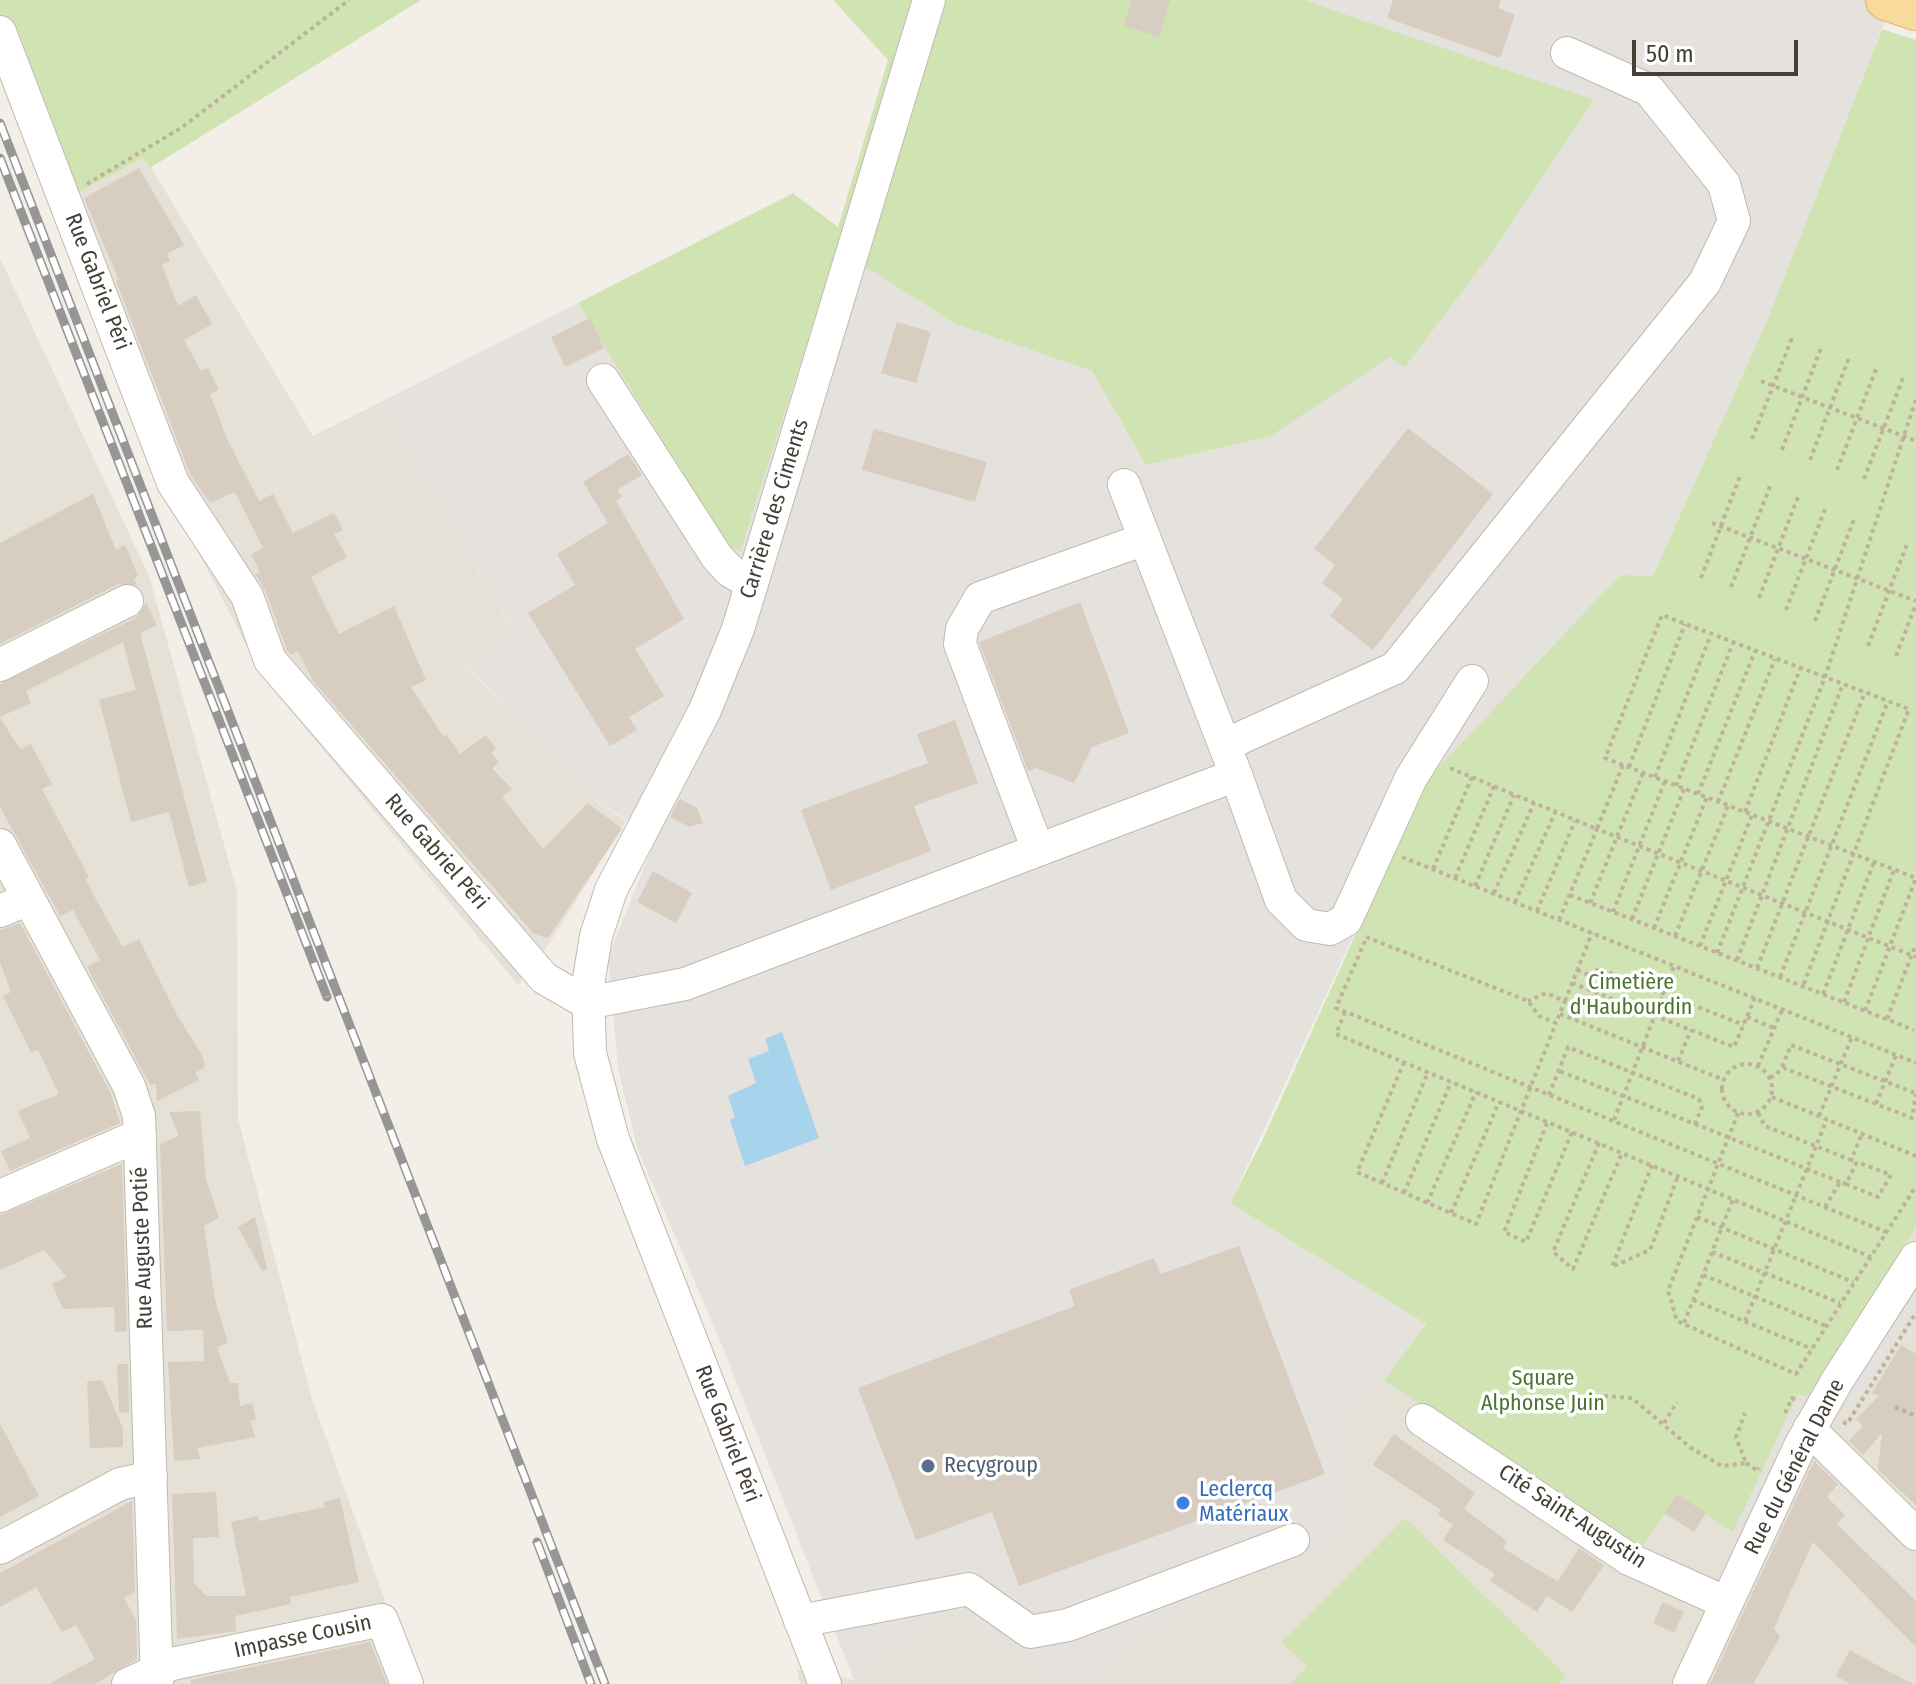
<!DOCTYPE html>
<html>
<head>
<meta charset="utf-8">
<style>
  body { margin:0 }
  #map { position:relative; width:1916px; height:1684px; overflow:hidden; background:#f3efe8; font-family:"Fira Sans Condensed",sans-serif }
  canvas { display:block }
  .scale { position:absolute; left:1632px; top:40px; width:166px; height:36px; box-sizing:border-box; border:4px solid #463f37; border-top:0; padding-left:10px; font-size:24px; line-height:28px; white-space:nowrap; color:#463f37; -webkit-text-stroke:6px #fff; paint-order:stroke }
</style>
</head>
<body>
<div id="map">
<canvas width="1916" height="1684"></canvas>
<div class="scale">50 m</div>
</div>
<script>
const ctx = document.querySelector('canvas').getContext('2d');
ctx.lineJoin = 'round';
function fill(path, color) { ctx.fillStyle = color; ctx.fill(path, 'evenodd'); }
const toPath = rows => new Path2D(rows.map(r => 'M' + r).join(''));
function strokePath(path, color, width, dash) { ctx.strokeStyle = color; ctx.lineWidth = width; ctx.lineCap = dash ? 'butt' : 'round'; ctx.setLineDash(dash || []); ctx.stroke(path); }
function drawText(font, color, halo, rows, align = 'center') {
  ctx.font = font + ' "Fira Sans Condensed",sans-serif'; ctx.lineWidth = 7; ctx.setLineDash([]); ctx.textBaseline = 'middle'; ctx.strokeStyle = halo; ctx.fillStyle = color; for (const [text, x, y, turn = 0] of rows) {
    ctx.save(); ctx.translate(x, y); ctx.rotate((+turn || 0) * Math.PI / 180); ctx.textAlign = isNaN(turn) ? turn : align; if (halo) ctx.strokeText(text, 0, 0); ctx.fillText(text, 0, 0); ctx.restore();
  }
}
fill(toPath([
  [145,157,313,436,377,404,515,634,465,664,585,794,626,821,549,944,518,985,262,676,188,532,73,195],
  [0,258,149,576,237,891,238,1119,312,1399,415,1684,0,1684],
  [1916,1228,1916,1684,1086,1684,1237,1574,1347,1542,1350,1407,1384,1380,1638,1550,1677,1494,1733,1531,1798,1393,1807,1397],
  [950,1610,1053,1684,800,1684,797,1669,854,1680]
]), '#e6e1d6');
fill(toPath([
  [1304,0,1893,0,1768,318,1653,576,1424,783,1230,1203,1426,1324,1384,1380,1350,1407,1347,1542,1237,1574,1086,1684,1053,1684,950,1610,854,1680,719,1338,637,1147,618,1068,608,957,656,838,585,794,465,663,515,633,377,404,578,303,729,548,741,550,834,258,874,272,955,324,1092,371,1146,465,1271,436,1390,357,1404,368,1594,101]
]), '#e5e1dd');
fill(toPath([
  [0,0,421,0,150,168,144,158,73,195,0,57],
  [833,0,1304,0,1594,100,1489,256,1404,368,1390,357,1271,436,1146,465,1092,371,955,324,874,272,834,258,741,550,729,549,578,303,793,193,838,227,888,60],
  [1882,29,1916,40,1916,1228,1807,1397,1798,1394,1733,1532,1677,1495,1639,1550,1384,1380,1426,1324,1230,1203,1264,1137,1424,783,1620,575,1653,576,1768,318],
  [1405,1518,1565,1674,1559,1684,1290,1684,1308,1667,1282,1642]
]), '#d0e4b3');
fill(toPath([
  [1916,1274,1916,1305,1851,1409,1837,1400],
  [1797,1403,1802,1425,1752,1532,1738,1526]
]), '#e4e2df');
fill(toPath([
  [782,1032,819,1138,745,1166,730,1120,735,1117,728,1096,756,1083,748,1059,769,1051,765,1039]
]), '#a8d3ec');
fill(toPath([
  [1132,0,1170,0,1159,37,1124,26],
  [1393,0,1501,0,1498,8,1515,15,1500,58,1387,18],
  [139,168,184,245,167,254,170,261,162,265,178,306,196,295,212,324,184,340,201,371,208,368,219,390,210,394,227,439,259,501,273,494,293,533,334,513,343,530,334,534,347,557,311,577,339,634,394,606,426,680,411,687,443,736,446,735,460,754,486,735,496,749,491,753,499,762,492,768,512,789,502,797,543,849,588,803,622,829,548,938,534,934,313,681,298,651,291,655,287,650,265,590,255,574,260,572,251,554,263,548,235,492,210,503,190,474,116,281,119,280,84,198],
  [590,318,604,348,565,367,551,337],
  [897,322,931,332,916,383,881,373],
  [1408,428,1493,494,1373,650,1330,616,1343,599,1322,583,1335,565,1314,549],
  [874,429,987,462,975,502,862,470],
  [628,454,642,475,617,490,622,497,616,501,684,619,635,649,664,696,629,717,637,730,610,746,528,613,575,585,557,554,608,523,583,482],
  [93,494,116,550,125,545,138,576,134,579,137,585,118,584,0,644,0,543],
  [1080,602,1129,733,1092,747,1074,783,1036,768,1028,771,979,642],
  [146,603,157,625,140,633,207,882,189,887,169,812,131,822,99,700,136,690,123,642,26,691,31,703,0,717,0,684,136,618],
  [0,718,18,746,21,749,31,744,52,784,42,789,89,877,85,879,107,919,123,947,139,939,177,1015,202,1055,205,1067,195,1073,199,1080,157,1101,156,1084,150,1085,87,967,100,960,73,910,60,916,0,807],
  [955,720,978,783,914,806,931,851,831,890,801,810,928,763,917,734],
  [680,799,697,808,703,823,689,827,670,817],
  [653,871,692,893,676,923,637,902],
  [20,923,111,1094,120,1123,10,1171,1,1151,30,1138,18,1111,59,1094,38,1050,31,1053,3,996,11,992,0,962,0,930],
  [200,1111,206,1179,219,1218,204,1226,215,1300,228,1343,217,1347,230,1383,238,1383,240,1406,252,1403,256,1420,251,1421,255,1437,197,1448,200,1459,174,1461,168,1362,204,1361,203,1330,167,1331,160,1144,179,1136,169,1112],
  [122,1164,127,1331,115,1332,114,1307,63,1309,52,1284,67,1277,44,1250,0,1270,0,1215],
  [255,1217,267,1269,262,1271,238,1227],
  [1239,1246,1325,1474,1019,1586,992,1512,916,1540,858,1388,1075,1306,1069,1290,1154,1258,1161,1274],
  [1901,1345,1916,1354,1916,1505,1878,1470,1882,1433,1863,1455,1849,1441,1863,1426,1856,1419,1879,1396,1872,1393],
  [117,1364,128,1364,129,1412,119,1413],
  [102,1380,123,1428,123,1447,90,1448,87,1382],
  [0,1424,39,1496,0,1517],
  [1394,1434,1475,1493,1464,1509,1507,1541,1503,1548,1538,1570,1558,1581,1579,1548,1604,1565,1572,1612,1547,1596,1537,1612,1490,1581,1495,1574,1443,1540,1453,1525,1438,1515,1441,1510,1373,1465],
  [1814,1461,1838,1484,1827,1497,1845,1515,1837,1524,1916,1601,1916,1647,1813,1542,1774,1628,1780,1637,1753,1684,1710,1684],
  [216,1492,219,1537,193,1538,194,1583,206,1596,246,1596,231,1522,258,1516,259,1521,325,1507,324,1502,340,1498,359,1582,290,1597,291,1604,235,1616,236,1631,177,1639,172,1494],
  [1677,1494,1706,1513,1694,1532,1664,1513],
  [132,1501,135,1592,124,1598,136,1620,137,1659,95,1684,49,1684,95,1659,76,1625,62,1632,36,1587,0,1607,0,1573],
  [1663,1602,1684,1612,1674,1633,1653,1623],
  [370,1642,387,1684,191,1684,191,1680],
  [1850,1650,1871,1662,1913,1684,1850,1684,1836,1676]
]), '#d7cdc1');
const minor = toPath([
  [0,32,173,483,247,596,270,660,544,978,587,1003],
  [603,380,717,557,730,571,752,584],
  [0,665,127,601],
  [1225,745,1395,668,1705,282,1734,221,1724,184,1649,90,1567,53],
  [1236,775,1281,900,1306,925,1330,929,1346,920,1411,778,1472,681],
  [0,845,129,1086,139,1116,157,1684],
  [1038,850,960,644,962,629,980,598,1145,539],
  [0,911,28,899],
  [587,1003,685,984,1236,775,1124,485],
  [0,1196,140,1135],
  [1422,1420,1629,1559,1727,1603],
  [1809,1429,1916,1534],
  [0,1548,120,1484,151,1477],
  [800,1621,969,1589,1030,1632,1068,1625,1293,1540],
  [128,1684,172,1664,382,1620,407,1684],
  [825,1684,613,1139,590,1053,588,985,596,936,611,890,705,710,738,629,929,0],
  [1689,1684,1800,1446,1837,1381,1916,1258]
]);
const major = toPath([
  [1886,0,1916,10]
]);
strokePath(minor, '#c1b9ae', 34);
strokePath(major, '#dcb66d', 42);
strokePath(toPath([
  [87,184,181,128,349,0],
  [1761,381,1916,441],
  [1752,439,1792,338],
  [1782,450,1821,348],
  [1810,460,1849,358],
  [1837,470,1876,369],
  [1864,479,1903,378],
  [1712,523,1916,601],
  [1701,578,1740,476],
  [1731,587,1770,486],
  [1759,598,1798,497],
  [1786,610,1825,509],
  [1815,621,1854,519],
  [1868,646,1907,544],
  [1896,656,1916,604],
  [1623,765,1605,758,1662,615,1909,709,1803,986],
  [1629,767,1685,624],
  [1450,768,1597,829,1623,765,1916,878],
  [1655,777,1711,634],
  [1676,786,1733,643],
  [1698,794,1755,651],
  [1718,802,1775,659],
  [1745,812,1800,669],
  [1402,857,1916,1063],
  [1433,869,1472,777],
  [1455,878,1494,786],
  [1475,886,1514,795],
  [1494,893,1534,803],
  [1570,895,1914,1030],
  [1515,902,1555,813],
  [1590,903,1643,773],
  [1537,911,1575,821],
  [1613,912,1665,781],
  [1632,919,1684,789],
  [1559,920,1597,829,1916,957],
  [1654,928,1707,797],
  [1675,936,1728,806],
  [1366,937,1528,1001,1539,1016,1556,1023,1565,1001,1546,993,1528,1001],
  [1365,941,1336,1008,1886,1232],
  [1700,946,1752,815],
  [1717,953,1825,677,1916,399],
  [1737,960,1843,684],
  [1757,968,1865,692],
  [1577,970,1594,977,1598,968,1744,1025],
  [1780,977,1888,701],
  [1572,983,1734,1047,1755,998],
  [1823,994,1874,862],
  [1565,1001,1592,933],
  [1844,1002,1894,870],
  [1865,1011,1916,878],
  [1345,1012,1336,1034,1871,1257],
  [1560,1014,1724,1080],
  [1747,1017,1774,1028],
  [1887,1019,1916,944],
  [1678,1061,1691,1030],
  [1404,1062,1357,1172,1476,1224,1556,1023],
  '1722 1089a25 25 0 1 1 50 0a25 25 0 1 1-50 0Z',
  [1758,1066,1782,1010],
  [1782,1067,1791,1045,1915,1093],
  [1770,1078,1784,1068,1912,1118,1916,1094],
  [1549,1095,1568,1047,1699,1099,1702,1107,1695,1124,1559,1071],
  [1772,1097,1916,1156],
  [1876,1104,1896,1055],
  [1738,1113,1668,1291,1677,1321,1796,1374,1916,1186],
  [1758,1113,1765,1126,1851,1160],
  [1819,1116,1852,1037],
  [1614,1120,1674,966],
  [1547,1123,1504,1232,1526,1242,1572,1132],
  [1695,1124,1840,1182],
  [1599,1143,1553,1252,1573,1269,1622,1153],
  [1652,1165,1612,1267,1650,1250,1678,1176],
  [1382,1183,1428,1072],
  [1846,1184,1878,1197,1891,1175,1857,1162],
  [1404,1193,1451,1082],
  [1427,1203,1476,1092],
  [1825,1207,1840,1182,1846,1184,1857,1162,1851,1160,1862,1134],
  [1451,1213,1499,1102],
  [1697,1217,1853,1282],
  [1712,1252,1840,1303],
  [1703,1275,1826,1326],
  [1693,1300,1812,1349],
  [1745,1321,1827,1119],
  [1684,1323,1733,1199],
  [1604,1396,1632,1398,1691,1448,1722,1466,1746,1463,1736,1437,1745,1413],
  [1895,1407,1916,1416],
  [1785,1413,1792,1398,1795,1400],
  [1843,1422,1847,1424,1914,1316],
  [1664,1423,1677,1402],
  [1746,1463,1758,1471,1759,1468]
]), '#bfb19d', 4, [4, 4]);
strokePath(minor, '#fff', 32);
strokePath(major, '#f8da9c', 40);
const rail = toPath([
  [0,123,605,1684],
  [0,158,327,997],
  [537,1542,591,1684]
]);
strokePath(rail, '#969696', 9);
strokePath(rail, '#fff', 6, [18]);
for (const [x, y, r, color] of [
  [928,1466,8,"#5c6f8a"],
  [1183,1503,8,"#3f7fe0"]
]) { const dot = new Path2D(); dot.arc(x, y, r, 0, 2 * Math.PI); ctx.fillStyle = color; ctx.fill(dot); strokePath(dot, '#fff', 3); }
drawText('22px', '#463f37', '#fff', [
  ["Rue Gabriel Péri",97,282,69],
  ["Carrière des Ciments",775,509,-73],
  ["Rue Gabriel Péri",436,852,49],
  ["Rue Auguste Potié",143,1248,-92],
  ["Rue Gabriel Péri",727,1434,69],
  ["Rue du Général Dame",1795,1467,-63],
  ["Cité Saint-Augustin",1572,1517,33],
  ["Impasse Cousin",303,1637,-12]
]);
drawText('22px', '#4b742e', '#fff', [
  ["Cimetière",1631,983],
  ["d'Haubourdin",1631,1008],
  ["Square",1543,1379],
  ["Alphonse Juin",1543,1404]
]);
drawText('22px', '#4e5e75', '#fff', [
  ["Recygroup",944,1466]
], 'left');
drawText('22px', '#366cbe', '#fff', [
  ["Leclercq",1199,1490],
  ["Matériaux",1199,1515]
], 'left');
</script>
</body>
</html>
